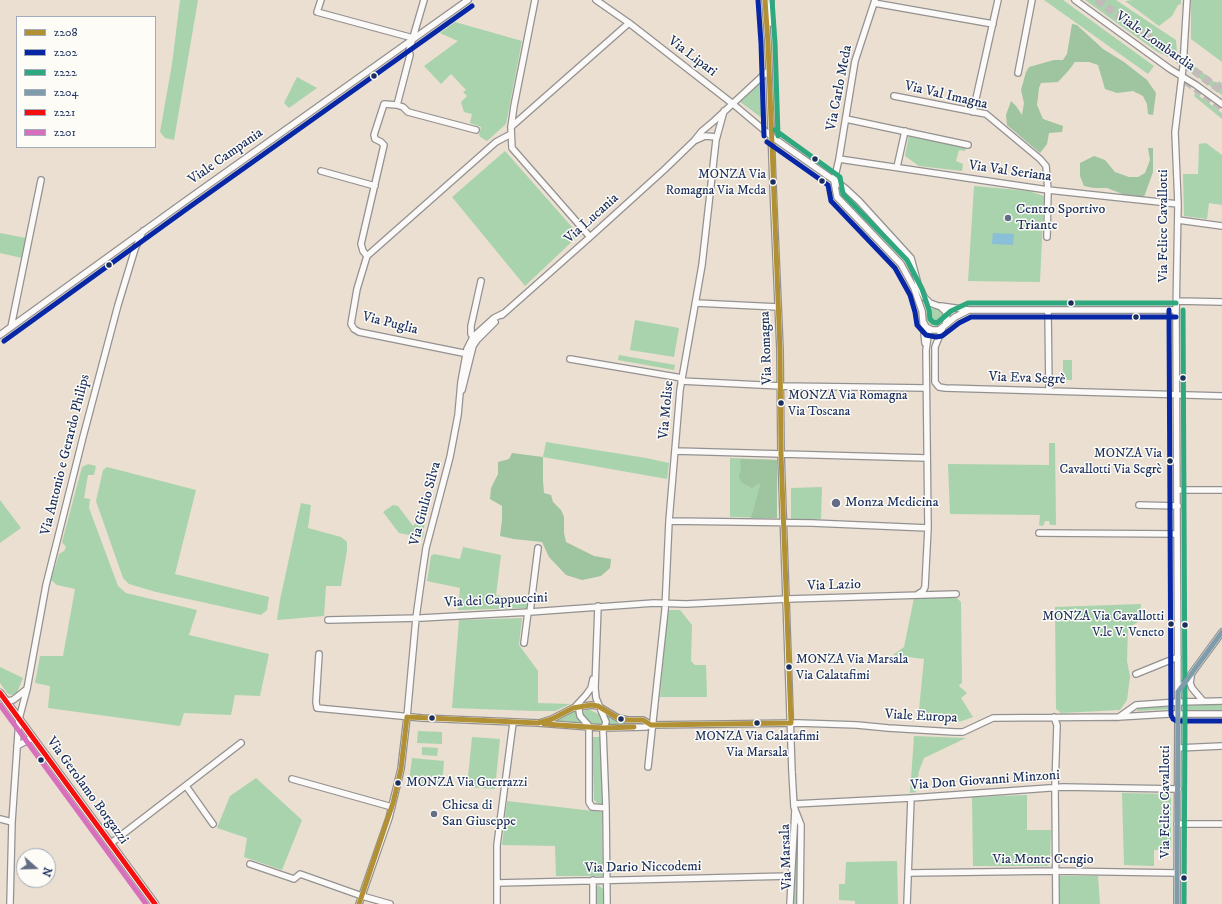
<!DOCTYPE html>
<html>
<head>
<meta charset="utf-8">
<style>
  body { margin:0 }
  #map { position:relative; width:1222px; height:904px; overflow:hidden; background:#eadfd0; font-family:"IM FELL DW Pica",serif }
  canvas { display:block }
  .legend { position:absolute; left:16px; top:16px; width:140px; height:132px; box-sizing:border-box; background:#fdfcf7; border:1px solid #a3aaba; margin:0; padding:5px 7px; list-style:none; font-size:12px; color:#1b2f5e }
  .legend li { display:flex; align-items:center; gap:8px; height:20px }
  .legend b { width:20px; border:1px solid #a3aaba }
  .north { position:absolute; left:16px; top:848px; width:40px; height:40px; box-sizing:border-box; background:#fdfcf7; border:1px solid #a3aaba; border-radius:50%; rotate:110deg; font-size:11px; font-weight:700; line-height:16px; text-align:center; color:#1b2f5e }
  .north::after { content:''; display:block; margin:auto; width:14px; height:18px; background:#636d86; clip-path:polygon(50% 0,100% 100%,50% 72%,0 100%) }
</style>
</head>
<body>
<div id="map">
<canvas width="1222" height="904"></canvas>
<ul class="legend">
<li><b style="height:5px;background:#b19133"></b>z208</li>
<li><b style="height:5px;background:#0727a6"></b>z202</li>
<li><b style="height:5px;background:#2da87f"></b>z222</li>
<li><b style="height:5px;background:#7f9caa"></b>z204</li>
<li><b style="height:5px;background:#f50f0f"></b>z221</li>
<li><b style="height:5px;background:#d86fbc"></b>z201</li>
</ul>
<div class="north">N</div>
</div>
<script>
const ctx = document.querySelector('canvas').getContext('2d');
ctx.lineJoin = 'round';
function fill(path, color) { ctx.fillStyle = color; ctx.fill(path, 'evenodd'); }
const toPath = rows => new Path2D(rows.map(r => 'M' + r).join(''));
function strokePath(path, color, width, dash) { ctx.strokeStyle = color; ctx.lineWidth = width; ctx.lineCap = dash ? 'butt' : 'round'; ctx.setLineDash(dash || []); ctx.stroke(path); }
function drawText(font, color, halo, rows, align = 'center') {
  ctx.font = font + ' "IM FELL DW Pica",serif'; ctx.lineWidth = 3; ctx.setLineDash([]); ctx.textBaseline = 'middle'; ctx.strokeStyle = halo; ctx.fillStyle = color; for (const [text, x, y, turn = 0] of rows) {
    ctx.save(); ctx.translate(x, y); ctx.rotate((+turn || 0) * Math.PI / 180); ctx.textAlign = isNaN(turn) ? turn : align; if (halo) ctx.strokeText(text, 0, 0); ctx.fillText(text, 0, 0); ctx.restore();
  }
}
fill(toPath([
  [180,0,198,0,174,140,165,138,160,132,172,64],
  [1044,0,1063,0,1154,66,1148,74],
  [1085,0,1116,0,1176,40,1177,52,1173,59,1156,51],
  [1134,0,1181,0,1181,4,1178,5,1172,16,1159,26,1125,1],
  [1191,0,1222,0,1222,62,1191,39],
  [455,22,522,41,506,124,487,141,479,136,481,127,470,123,472,114,464,112,461,102,467,96,463,92,466,90,451,74,441,84,424,66,458,41,440,33],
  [1188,61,1217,84,1219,81,1222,83,1222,95,1187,69],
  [297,77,317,88,289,108,284,103],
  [764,78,766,121,739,101],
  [1195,93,1222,113,1222,119,1194,96],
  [909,135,966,147,965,151,959,150,956,161,963,164,962,171,919,166,905,156],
  [1206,143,1222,155,1222,205,1209,203,1207,219,1184,216,1183,174,1198,174,1199,144],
  [505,151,579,235,525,286,452,197],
  [974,186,1029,191,1044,196,1040,282,968,281],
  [0,233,26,238,22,258,0,253],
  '926 317a9 9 0 1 1 18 0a9 9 0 1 1-18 0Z',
  [635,320,679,328,674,357,630,350],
  [619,355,675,365,674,370,618,360],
  [1063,360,1072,360,1072,380,1063,380],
  [546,442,646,458,669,463,667,479,543,457],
  [1049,443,1055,443,1056,525,1050,525,1049,521,1045,521,1043,526,1039,525,1040,515,950,514,948,464,1049,465],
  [730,458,777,460,777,518,730,517],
  [88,464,96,466,94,475,88,475,84,498,90,499,89,508,118,586,126,593,197,610,189,635,269,654,260,696,235,695,231,715,184,713,180,726,48,708,50,686,35,683,40,656,63,656,75,589,57,585,51,580,59,554,64,551,66,547,62,542,82,467],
  [107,467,196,490,175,574,269,597,267,610,261,615,156,592,129,584,123,578,96,501,103,470],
  [822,487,821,519,791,519,791,488],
  [0,500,21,528,0,543],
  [301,503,311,505,308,528,341,537,347,542,347,550,341,586,326,586,324,616,277,620,280,600],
  [393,505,398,506,413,526,421,517,425,519,423,538,399,533,383,512],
  [463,547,501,555,496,595,528,600,527,608,458,610,460,588,427,581,431,556,434,554,460,559],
  [956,597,961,602,962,683,959,685,960,687,967,693,961,698,973,717,956,723,918,720,924,659,893,655,904,647,914,598],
  [1141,604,1140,621,1128,628,1127,661,1130,677,1127,700,1120,710,1061,713,1056,709,1055,607],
  [668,610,680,610,692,625,691,661,695,665,706,665,707,697,660,697],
  [522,618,519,645,538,671,538,703,570,704,555,711,535,711,452,708,459,620],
  [0,667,23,678,17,692,12,695,8,694,0,683],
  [1222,704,1222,711,1187,711,1187,705],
  [1140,707,1173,707,1173,709,1137,711,1137,709],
  [588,709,601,715,603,723,600,725,593,724,586,720,583,715,583,712],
  [576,710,576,714,581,723,552,722],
  [606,714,645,723,644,725,608,725],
  [418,731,442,732,442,744,417,743],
  [914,736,966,738,924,758,919,771,916,792,910,793],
  [472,737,500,739,495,789,467,787],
  [592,737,601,737,602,805,598,804,594,800],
  [422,747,438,748,437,756,422,755],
  [412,758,444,761,442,786,409,782],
  [256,778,302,820,282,870,244,857,247,838,217,828,230,796],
  [1122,793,1171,794,1171,849,1154,850,1154,866,1124,865],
  [1027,795,1027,830,1051,830,1050,863,1048,866,973,866,972,797],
  [507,801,602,812,603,876,556,876,555,846,502,845],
  [797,839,799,839,799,904,793,904],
  [897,861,898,904,855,904,855,901,839,900,839,884,845,884,846,862],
  [1059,876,1098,876,1100,904,1060,904],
  [598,885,603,889,603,904,596,904,596,889]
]), '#a9d3ac');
fill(toPath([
  [1072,24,1077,25,1103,49,1124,62,1147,80,1156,93,1153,115,1148,114,1147,104,1143,96,1133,91,1117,93,1105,89,1098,65,1089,62,1075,62,1069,70,1058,82,1041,83,1039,88,1037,105,1043,119,1063,126,1062,132,1049,133,1047,144,1040,153,1007,125,1006,115,1011,101,1016,106,1022,115,1024,103,1021,90,1026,72,1029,67,1054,60,1063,60,1067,54],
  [1148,148,1153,148,1153,172,1144,197,1125,195,1107,188,1094,188,1084,186,1080,176,1080,163,1094,156,1105,160,1115,172,1129,177,1138,177,1145,173,1150,160],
  [512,453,543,457,543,481,544,493,551,495,553,502,561,510,564,517,564,533,566,542,594,556,611,559,610,568,601,576,582,580,566,575,549,557,542,542,514,539,500,536,502,520,502,506,490,499,491,488,498,474,498,462,509,459],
  [740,459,777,460,777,518,751,518,760,486,759,483,752,488,741,482,739,476,741,468]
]), '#9ec4a0');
fill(toPath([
  [993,233,1014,234,1013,245,992,244]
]), '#8abfd8');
strokePath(toPath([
  [1097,0,1222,91],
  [1186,81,1222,108]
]), '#c1bcb9', 8, [8, 4]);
const minor = toPath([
  [321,0,317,12,413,38],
  [535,0,514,106,511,127,512,148,590,237],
  [596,0,629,23,733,104,771,136,845,188,859,201,911,258,918,284,924,297,930,303,941,307,946,312,947,319,945,325],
  [765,0,768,43,773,186,780,350,781,454,792,772,794,807,801,825,800,904],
  [875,0,855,61,839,159,834,181,837,197,901,264,914,288,922,311,923,321,926,327,932,330,939,330,955,317,969,310],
  [1075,0,1170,69,1196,85,1222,104],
  [874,3,993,24],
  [770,23,771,0],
  [1018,73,1032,0],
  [894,96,986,114,1040,159,1046,166,1048,190,1047,237],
  [397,105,410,55,409,51,424,0],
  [973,112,998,0],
  [846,119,968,145],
  [511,127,629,23],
  [696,140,705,136,717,137],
  [839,159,1048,190,1178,204],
  [897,167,905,131],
  [321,171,375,186],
  [1178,220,1222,226],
  [367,256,363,251,361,244,384,145,381,142,375,139,374,135,384,104,397,105,403,107,408,112,476,130],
  [1177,301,1222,302],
  [696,303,778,307],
  [941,306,969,310,1176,310],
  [1048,310,1049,391],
  [502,315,590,237,664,170,694,141,702,131,714,121,769,70],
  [923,322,925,343],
  [11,327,41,180],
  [943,327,935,347,935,382,939,387,945,388,1222,396],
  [0,335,184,202,468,0],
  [475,339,471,334,471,326,481,281],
  [468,354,359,332,354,329,351,324,357,289,367,256,496,142,511,134],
  [570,359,682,378],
  [681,381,781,386,926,388],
  [462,390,473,346,477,340,495,322],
  [675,451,926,458],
  [1177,490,1222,490],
  [1139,505,1178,506],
  [669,521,812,523,928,528],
  [1039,533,1177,534],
  [918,594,923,591,925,587,928,528,926,350,929,329],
  [598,606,595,688,596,698,606,722,603,731,606,808,607,904],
  [530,612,538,548],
  [328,620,421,618,530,612,654,603,686,604,787,599,956,594],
  [524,643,528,612],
  [319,654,316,702,317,708,422,718,538,723,603,728,646,727,651,725,799,723,857,725,888,728,955,732,963,732,993,718,1118,717,1169,714,1222,714],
  [1136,674,1178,657],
  [1191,677,1190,683,1192,688,1203,701],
  [1178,692,1222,632],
  [6,701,13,700,27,689],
  [579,705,579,710,580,716,589,726],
  [574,708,586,695,591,688,593,679],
  [1054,717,1057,725,1055,787,1056,904],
  [1119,717,1136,705,1178,702,1222,701],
  [542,722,552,719,573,708,591,705,598,706,618,718,628,720,643,720,651,725],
  [589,727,589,802,592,807,606,808],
  [17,746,32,738],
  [1178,748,1222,746],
  [648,767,665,610,669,521,680,390,702,265,716,140,724,111],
  [292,779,392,807],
  [186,786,213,824],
  [794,804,911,798,1063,787,1178,789],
  [0,819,12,822],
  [1177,824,1222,824],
  [110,844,241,743],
  [250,864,294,879,300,874,362,896,390,904],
  [909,873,1056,871,1177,873],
  [593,880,593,904],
  [497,883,791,876],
  [10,904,12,822,19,719,27,689,46,585,83,437,118,305,135,249,143,231],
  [359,904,389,818,401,769,407,717,416,618,422,575,426,548,450,457,458,415,461,382,467,349,473,337,494,318,504,313],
  [497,904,497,845,513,723],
  [790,904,795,810],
  [907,904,911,798],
  [1177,904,1178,714,1176,315,1178,204,1175,132,1183,67,1187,0]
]);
const major = toPath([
  [0,693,155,904]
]);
strokePath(minor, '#939191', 8);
strokePath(major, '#939191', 9);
strokePath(minor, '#fcfaf8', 5.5);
strokePath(major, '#fcfaf8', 7);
strokePath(toPath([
  [765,0,768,43,780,350,781,454,791,723],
  [407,717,538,723,552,719,573,708,591,705,598,706,618,718,628,720,643,720,651,725,791,723],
  [544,724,603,728,634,727],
  [359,904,393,803,401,769,407,717]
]), '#b19133', 5);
strokePath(toPath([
  [758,0,761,43,764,136],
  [767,142,828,185,831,201,895,268,910,295,915,312,917,325,926,335,936,337,942,336,959,323,971,317,1176,317],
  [1169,310,1171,715,1173,719,1177,721,1222,721],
  [4,341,188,208,472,6]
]), '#0727a6', 5);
strokePath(toPath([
  [772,0,775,43,778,136],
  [775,130,840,177,843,194,907,260,922,289,929,310,930,319,933,322,937,323,951,311,968,303,1176,303],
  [1183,310,1185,714,1184,904]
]), '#2da87f', 5);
strokePath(toPath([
  [1178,692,1222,632],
  [1177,904,1178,692]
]), '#7f9caa', 5);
strokePath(toPath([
  [0,693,155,904]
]), '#f50f0f', 5);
strokePath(toPath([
  [0,705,146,904]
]), '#d86fbc', 5);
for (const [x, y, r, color] of [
  [374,76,3.5,"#1b2f5e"],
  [815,159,3.5,"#1b2f5e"],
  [822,181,3.5,"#1b2f5e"],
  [773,182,3.5,"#1b2f5e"],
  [1008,218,4,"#636d86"],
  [109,265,3.5,"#1b2f5e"],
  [1071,303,3.5,"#1b2f5e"],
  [1136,317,3.5,"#1b2f5e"],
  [1183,378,3.5,"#1b2f5e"],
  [781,403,3.5,"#1b2f5e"],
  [1170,461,3.5,"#1b2f5e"],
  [836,503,5,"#636d86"],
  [1171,624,3.5,"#1b2f5e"],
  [1185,625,3.5,"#1b2f5e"],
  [789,667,3.5,"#1b2f5e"],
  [432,718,3.5,"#1b2f5e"],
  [621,719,3.5,"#1b2f5e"],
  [757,723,3.5,"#1b2f5e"],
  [41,760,3.5,"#1b2f5e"],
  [398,783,3.5,"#1b2f5e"],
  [434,814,4,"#636d86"],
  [1184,878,3.5,"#1b2f5e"]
]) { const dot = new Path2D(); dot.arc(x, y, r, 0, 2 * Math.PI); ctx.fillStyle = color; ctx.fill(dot); strokePath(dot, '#fdfcf7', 1.5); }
drawText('13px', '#1b2f5e', '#fdfcf7', [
  ["MONZA Via",766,175],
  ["Romagna Via Meda",766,191],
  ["MONZA Via Romagna",788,396,"left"],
  ["Via Toscana",788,412,"left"],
  ["MONZA Via",1162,454],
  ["Cavallotti Via Segrè",1162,470],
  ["MONZA Via Cavallotti",1164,617],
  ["V.le V. Veneto",1164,633],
  ["MONZA Via Marsala",796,660,"left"],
  ["Via Calatafimi",796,676,"left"],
  ["MONZA Via Calatafimi",757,737,"center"],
  ["Via Marsala",757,753,"center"],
  ["MONZA Via Guerrazzi",406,783,"left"]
], 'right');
drawText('14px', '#1b2f5e', '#fdfcf7', [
  ["Viale Lombardia",1155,42,35],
  ["Via Lipari",692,57,37],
  ["Via Carlo Meda",840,88,-79],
  ["Via Val Imagna",946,96,13],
  ["Viale Campania",226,157,-35],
  ["Via Val Seriana",1010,172,8],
  ["Via Lucania",592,219,-42],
  ["Via Felice Cavallotti",1164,226,-90],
  ["Via Puglia",390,324,14],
  ["Via Romagna",767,348,-92],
  ["Via Eva Segrè",1027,379,2],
  ["Via Molise",667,410,-85],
  ["Via Antonio e Gerardo Philips",66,455,-76],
  ["Via Giulio Silva",426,504,-75],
  ["Via Lazio",834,586,-2],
  ["Via dei Cappuccini",496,601,-3],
  ["Viale Europa",921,717,3],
  ["Via Don Giovanni Minzoni",985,781,-4],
  ["Via Gerolamo Borgazzi",87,791,54],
  ["Via Felice Cavallotti",1166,802,-90],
  ["Via Marsala",787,857,-92],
  ["Via Monte Cengio",1043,860],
  ["Via Dario Niccodemi",643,868,-1]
]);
drawText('14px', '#1b2f5e', '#fdfcf7', [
  ["Centro Sportivo",1016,210],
  ["Triante",1016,226],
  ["Monza Medicina",845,503],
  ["Chiesa di",442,806],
  ["San Giuseppe",442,822]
], 'left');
</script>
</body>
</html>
